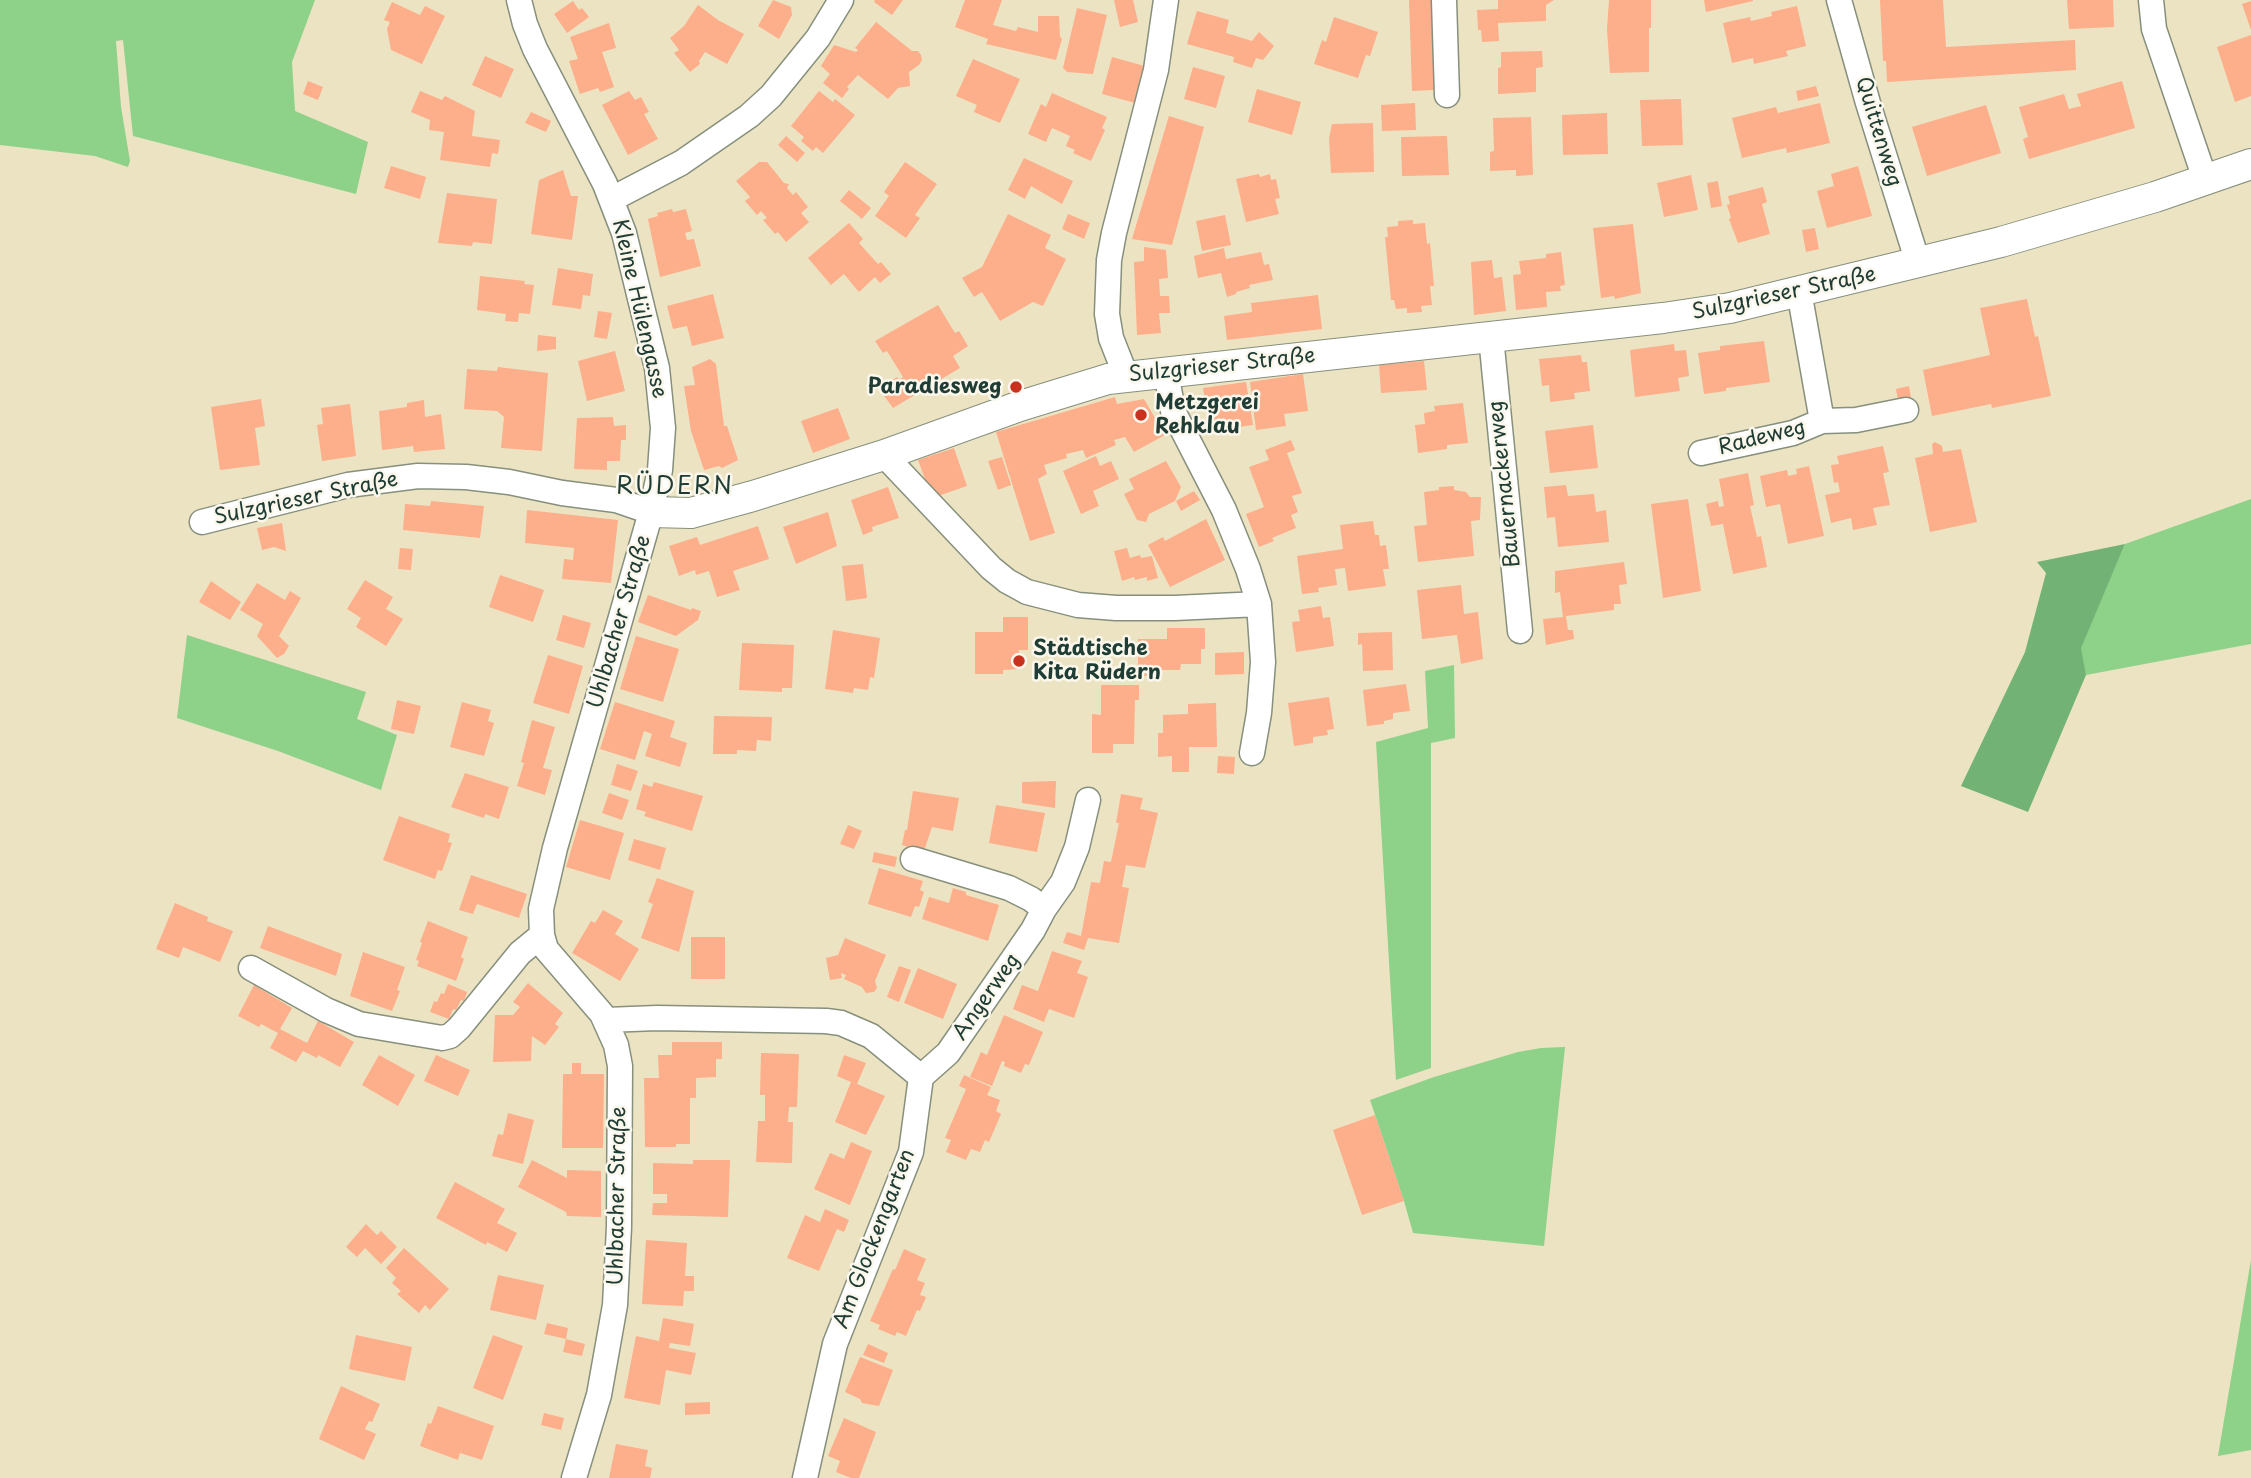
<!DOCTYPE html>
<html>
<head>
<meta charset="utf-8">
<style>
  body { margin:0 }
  canvas { display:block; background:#ece3c3 }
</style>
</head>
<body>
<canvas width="2251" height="1478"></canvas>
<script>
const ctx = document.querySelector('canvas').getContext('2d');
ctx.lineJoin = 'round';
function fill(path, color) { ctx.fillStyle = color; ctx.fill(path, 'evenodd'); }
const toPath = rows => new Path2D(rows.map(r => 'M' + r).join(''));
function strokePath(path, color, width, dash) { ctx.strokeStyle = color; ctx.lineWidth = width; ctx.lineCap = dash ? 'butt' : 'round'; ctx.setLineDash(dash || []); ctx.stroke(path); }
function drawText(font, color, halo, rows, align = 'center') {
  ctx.font = font + ' "Playpen Sans",sans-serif'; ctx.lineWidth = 5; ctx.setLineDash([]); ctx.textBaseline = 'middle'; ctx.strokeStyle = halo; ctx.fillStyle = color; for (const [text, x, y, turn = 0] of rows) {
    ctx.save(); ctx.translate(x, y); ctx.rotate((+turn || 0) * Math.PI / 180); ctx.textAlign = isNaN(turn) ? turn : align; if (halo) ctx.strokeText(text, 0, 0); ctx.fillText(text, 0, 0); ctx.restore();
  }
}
fill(toPath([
  [0,0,315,0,292,62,295,111,368,142,356,194,133,136,123,40,116,41,121,107,130,161,128,167,95,156,0,145],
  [2251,499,2251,644,2086,675,2080,648,2125,544],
  [187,635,366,692,357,719,397,735,381,790,278,751,177,718],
  [1454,665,1455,738,1431,743,1431,1068,1396,1080,1376,742,1428,728,1425,671],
  [1565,1047,1544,1246,1413,1233,1404,1201,1370,1100,1434,1077,1518,1052,1541,1048],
  [2251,1260,2251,1450,2218,1456]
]), '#8ed189');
fill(toPath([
  [2125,544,2081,648,2086,675,2028,812,1961,786,2025,652,2046,573,2037,562]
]), '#72b375');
fill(toPath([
  [773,0,791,7,792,15,779,39,758,26],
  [875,0,903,0,892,15,874,2],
  [965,0,1002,0,993,25,1016,31,1018,27,1038,32,1038,16,1059,16,1060,37,1062,39,1056,60,986,44,988,39,955,27],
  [1114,0,1133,0,1138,22,1120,27],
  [1409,0,1432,0,1434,90,1412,91],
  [1498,0,1554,0,1546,5,1546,21,1498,23,1499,41,1482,42,1481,30,1478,30,1477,10,1498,9],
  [1609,0,1651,0,1651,28,1649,28,1649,72,1610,73,1607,29],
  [1704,0,1753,0,1753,1,1706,12],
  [1880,0,1943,0,1946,47,2075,40,2076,70,1887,82,1886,61,1883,61],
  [2067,0,2113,0,2114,27,2069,29],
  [573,1,579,10,582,8,589,17,567,33,554,14],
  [2251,1,2251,30,2242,4],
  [392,2,420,15,425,6,445,16,422,64,391,50,387,29,390,22,384,20],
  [698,5,718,20,744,34,727,64,705,52,699,61,700,64,690,72,674,53,679,50,670,38,684,26],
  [1797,6,1806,46,1786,51,1788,56,1754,64,1753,58,1732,63,1723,23,1750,17,1751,21,1772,16,1771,12],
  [1077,8,1107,15,1093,74,1067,72,1063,68],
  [1197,11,1229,20,1226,33,1252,41,1259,32,1274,46,1263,60,1256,58,1252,68,1233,62,1234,57,1187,44],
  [1334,17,1378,32,1370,56,1366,55,1358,78,1314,64,1322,40,1326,42],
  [876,22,912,51,918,51,921,55,922,60,919,65,909,72,910,86,898,88,888,99,858,75,847,87,849,89,842,98,823,83,830,74,821,66,834,45,856,52,858,50,855,48],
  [609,23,616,48,602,52,614,87,600,92,598,88,580,94,569,61,578,59,570,37],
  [2251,35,2251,96,2235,102,2217,47],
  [1542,51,1543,67,1536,68,1536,92,1498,94,1498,68,1501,67,1501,52],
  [485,56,514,69,501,98,472,85],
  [1112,57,1148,67,1139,104,1102,94],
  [973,59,1020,79,1000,123,974,112,977,105,956,96],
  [1193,67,1225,76,1216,108,1184,99],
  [308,81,323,87,318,100,303,94],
  [2122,81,2135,128,2029,159,2023,139,2028,137,2019,107,2064,94,2069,109,2081,106,2077,94],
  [1816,86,1819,96,1798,101,1796,91],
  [1257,89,1301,102,1292,135,1248,122],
  [420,91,442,100,445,96,475,111,472,136,500,140,498,154,492,153,490,167,440,160,444,132,429,130,430,120,411,112],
  [629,91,635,100,641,97,649,112,644,114,658,139,628,155,602,105],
  [819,91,833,102,835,99,855,115,823,153,816,147,813,151,801,141,804,137,791,126],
  [1052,93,1107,117,1102,128,1105,130,1091,161,1073,153,1075,150,1066,146,1070,136,1052,128,1046,142,1028,134,1041,104,1046,107],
  [1681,99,1683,145,1642,146,1640,100],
  [1415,103,1416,130,1382,131,1381,105],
  [1820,103,1830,143,1787,153,1786,148,1742,158,1732,118,1776,107,1778,113],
  [1986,105,2001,153,1927,176,1912,127],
  [531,112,551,121,546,132,525,123],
  [1607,113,1608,154,1563,155,1562,115],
  [1169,116,1204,127,1172,245,1132,239],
  [1531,117,1533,175,1516,176,1516,170,1490,171,1490,152,1494,151,1493,118],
  [1373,123,1374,172,1331,173,1329,138,1332,124],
  [786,136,805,153,797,162,778,145],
  [1447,136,1449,175,1402,176,1401,137],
  [1024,158,1073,181,1062,204,1031,186,1025,199,1008,190],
  [759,162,767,162,784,183,789,184,787,188,793,195,796,192,808,207,801,213,809,222,786,242,778,232,775,234,763,220,767,218,761,211,757,215,745,201,750,197,736,181],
  [905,162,937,184,915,215,920,218,906,238,875,216,889,196,884,192],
  [391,166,426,177,420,199,384,188],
  [1858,166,1872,216,1827,228,1817,191,1834,186,1831,174],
  [563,170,571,196,578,196,572,240,531,234,539,180],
  [1259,174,1260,177,1270,174,1271,180,1276,179,1280,198,1275,199,1279,214,1246,222,1236,179],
  [1691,175,1698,210,1664,217,1657,183],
  [1718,181,1722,206,1711,208,1707,183],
  [1763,187,1767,202,1762,204,1770,234,1738,243,1729,219,1731,218,1727,205,1730,204,1728,196],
  [849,190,871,208,862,219,840,201],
  [447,193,497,199,492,244,473,242,472,246,438,243],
  [672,209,673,212,686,209,692,231,685,233,687,240,694,239,701,266,660,277,648,219,658,216,657,213],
  [1008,214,1051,235,1045,248,1066,259,1043,306,1033,302,1000,321,982,292,974,297,962,278,982,267],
  [1068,214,1090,223,1084,239,1062,229],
  [1225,215,1231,245,1202,251,1196,221],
  [1413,220,1413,224,1425,223,1427,244,1430,243,1434,286,1430,286,1432,305,1421,306,1422,312,1407,313,1407,308,1396,309,1394,300,1391,300,1385,237,1388,237,1387,227,1398,226,1398,221],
  [849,223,863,239,859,243,878,264,881,262,891,274,880,283,875,277,859,292,844,274,831,285,808,258],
  [1633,224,1641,293,1615,299,1614,296,1601,298,1593,228],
  [1815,228,1819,249,1806,252,1802,230],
  [1144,247,1166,250,1168,278,1159,279,1160,296,1169,296,1170,313,1159,313,1161,333,1137,335,1134,262,1144,261],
  [1224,248,1226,259,1261,252,1264,265,1269,264,1273,280,1249,285,1250,288,1236,292,1236,294,1227,297,1221,273,1198,278,1194,256],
  [1561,252,1565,285,1560,286,1561,291,1546,292,1547,307,1516,310,1513,275,1521,274,1519,261,1546,258,1546,254],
  [1492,260,1494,278,1502,277,1506,311,1474,315,1471,262],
  [558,268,593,274,590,296,583,295,581,309,552,305],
  [480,276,525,281,524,284,534,285,530,314,519,313,518,322,505,321,506,314,477,310],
  [713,294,724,338,692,346,687,326,673,329,667,306],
  [1318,295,1322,329,1227,340,1224,316,1252,312,1251,303],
  [2027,299,2035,337,2038,336,2051,396,1992,408,1991,404,1932,416,1923,370,1990,355,1980,308],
  [938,305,955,333,959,331,968,346,953,356,960,368,893,408,879,389,897,377,899,380,903,377,887,351,883,353,875,341],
  [598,311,612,313,607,339,594,337],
  [538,335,556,337,556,349,537,351],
  [1764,341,1770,382,1726,388,1726,391,1704,394,1698,353,1720,350,1720,346],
  [1674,344,1675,351,1686,350,1689,376,1678,378,1680,391,1635,397,1630,350],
  [615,351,625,391,587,401,578,361],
  [1581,355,1582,362,1587,362,1590,391,1574,393,1575,399,1550,402,1549,385,1542,386,1539,359],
  [710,359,716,364,724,426,727,426,738,460,722,468,719,466,704,470,691,431,684,386,695,385,692,367],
  [1424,361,1427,390,1381,393,1379,365],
  [498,367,548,373,542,451,501,448,504,417,497,411,464,409,467,369,497,371],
  [1303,374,1308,411,1284,414,1286,426,1256,430,1250,382],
  [1246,382,1253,425,1239,427,1239,421,1209,426,1203,388],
  [1909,386,1911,398,1898,400,1896,389],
  [1115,397,1117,404,1144,399,1165,435,1134,452,1125,437,1114,440,1116,445,1086,458,1083,450,1066,454,1067,458,1044,465,1047,474,1038,479,1055,533,1030,541,996,432],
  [261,399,265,426,255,428,260,465,220,470,211,407],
  [424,400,425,417,441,414,445,449,414,452,413,446,382,450,379,411,407,407,407,403],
  [1463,403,1468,443,1447,445,1447,449,1418,453,1415,425,1425,424,1424,413,1435,411,1434,406],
  [350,404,356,456,322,461,317,425,323,424,321,408],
  [838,408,850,439,813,453,801,421],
  [613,417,614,426,626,425,626,440,621,440,620,461,607,461,607,470,574,469,577,418],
  [1593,425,1598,468,1550,473,1545,431],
  [1291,440,1295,450,1287,453,1302,493,1292,496,1298,512,1291,515,1296,528,1272,538,1274,541,1259,547,1246,514,1264,507,1249,467,1269,460,1265,450],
  [1935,442,1942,446,1943,452,1961,449,1977,522,1930,532,1915,458,1933,454,1932,444],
  [1883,446,1889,472,1883,473,1890,505,1873,508,1877,525,1853,530,1851,518,1831,523,1825,495,1840,492,1838,482,1834,483,1831,465,1839,464,1837,456],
  [954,448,967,486,932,498,918,460],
  [1096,456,1100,466,1111,461,1119,479,1093,491,1099,506,1081,514,1063,471],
  [1002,457,1011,485,998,490,988,461],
  [1166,461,1181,487,1175,501,1149,514,1146,522,1137,520,1124,494,1134,489,1129,479],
  [1809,466,1824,536,1788,544,1780,504,1766,507,1760,476,1787,470,1788,476,1797,474,1796,469],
  [1748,473,1754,505,1750,506,1757,537,1761,536,1767,567,1733,574,1723,524,1711,526,1706,504,1718,501,1719,507,1724,506,1719,479],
  [1566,485,1568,496,1594,494,1596,512,1606,510,1609,542,1558,547,1555,517,1547,518,1544,487],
  [1454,486,1454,490,1466,492,1470,497,1481,497,1480,520,1471,521,1474,556,1418,562,1414,526,1427,525,1424,492,1439,490,1439,487],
  [888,487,899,518,872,527,873,531,863,535,851,500],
  [1194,491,1200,500,1181,511,1176,501],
  [1688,499,1701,591,1663,598,1651,504],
  [431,501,484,506,480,538,403,530,405,504,430,506],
  [527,510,618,520,611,583,562,579,564,559,573,560,574,548,525,543],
  [828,512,837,546,796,564,783,527],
  [1206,519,1225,560,1170,587,1148,545,1163,537,1165,541],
  [1373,521,1375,535,1379,535,1380,546,1386,545,1389,569,1383,569,1386,586,1348,591,1345,568,1335,569,1337,585,1318,588,1319,592,1302,594,1297,556,1343,549,1340,525],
  [282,523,286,551,274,547,262,550,257,528],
  [758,526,769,559,733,571,740,590,717,597,709,571,696,575,695,570,679,576,669,546,697,537,700,545],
  [400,548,413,549,411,570,398,569],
  [1127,548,1130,558,1140,555,1141,558,1152,556,1158,578,1147,581,1147,577,1135,580,1134,577,1122,581,1114,551],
  [1624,562,1627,584,1619,585,1621,604,1614,604,1614,610,1566,616,1568,630,1573,630,1574,639,1546,645,1543,619,1563,617,1560,592,1555,593,1555,571],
  [863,564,867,598,846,601,842,566],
  [500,575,544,590,533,622,489,607],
  [365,580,393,597,386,609,403,619,386,646,356,627,361,618,347,609],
  [211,581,241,602,230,620,199,602],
  [257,583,285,600,290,591,301,598,279,636,289,646,284,654,277,658,257,636,263,624,240,610],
  [1461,585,1464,614,1478,612,1483,659,1461,664,1457,635,1422,639,1417,590],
  [648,595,691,610,692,608,701,611,698,620,676,636,638,622],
  [1321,606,1323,618,1330,617,1334,646,1296,652,1292,622,1300,621,1298,610],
  [563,615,591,623,584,648,556,640],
  [1003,617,1028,617,1028,650,1019,650,1019,669,1003,670,1003,674,975,674,975,632,1003,632],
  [1167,628,1205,628,1205,649,1201,649,1201,664,1181,664,1180,670,1153,670,1153,676,1138,676,1138,639,1167,639],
  [833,630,880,638,874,678,870,677,868,690,854,688,853,693,825,689],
  [1392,632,1393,670,1363,671,1362,644,1358,645,1358,633],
  [636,636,679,649,663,702,620,689],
  [742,643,794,645,792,688,782,688,782,692,739,690],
  [1244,652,1244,674,1215,675,1215,653],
  [548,655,583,666,569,714,533,703],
  [1406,684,1410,711,1393,713,1393,719,1384,721,1384,724,1367,726,1363,690],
  [1101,685,1139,685,1139,700,1135,700,1134,744,1113,744,1113,753,1092,753,1092,714,1101,715],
  [1329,697,1334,729,1327,730,1328,735,1313,737,1313,743,1294,746,1288,703],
  [397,700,421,706,414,734,391,729],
  [462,702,491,710,488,721,494,723,484,756,450,747],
  [615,702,675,721,670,737,687,743,680,767,645,756,652,734,644,731,635,760,600,749],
  [1216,703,1217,747,1189,747,1189,772,1172,772,1172,756,1158,757,1158,733,1163,733,1163,715,1188,714,1188,704],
  [714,716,772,717,771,741,757,740,756,751,737,750,737,754,713,754],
  [532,720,555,727,543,768,552,770,545,795,517,786,524,763,521,762],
  [1218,756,1235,757,1234,774,1217,773],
  [617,764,638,771,631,791,611,785],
  [465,773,509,787,499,819,485,814,484,818,451,807],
  [1056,781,1055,808,1022,803,1022,782],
  [654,782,703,796,692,831,644,816,646,812,636,809,643,784,652,787],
  [913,791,959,798,953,831,932,827,924,851,902,845,905,830,907,830],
  [609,793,629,800,622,820,602,813],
  [1121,794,1143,798,1140,809,1158,813,1145,868,1126,865,1122,887,1129,888,1119,943,1088,938,1084,950,1063,943,1067,932,1081,936,1091,882,1100,883,1104,861,1111,862,1119,823,1116,823],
  [996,805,1045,813,1037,852,989,843],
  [399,816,450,834,448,842,452,843,442,871,438,870,435,879,383,860],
  [580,820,624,833,610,880,566,867],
  [848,825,862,831,854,849,840,844],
  [634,839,666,848,660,870,628,860],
  [874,852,897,857,895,867,872,862],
  [879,868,923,881,920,890,924,892,919,907,915,906,911,917,868,904],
  [471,875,527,894,519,918,477,904,473,914,459,910],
  [657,878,694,891,679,952,641,938,653,904,648,902],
  [953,888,966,892,966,895,999,905,988,941,922,919,929,897,949,903],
  [175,903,208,917,207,921,233,931,220,962,183,947,179,958,156,949],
  [603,910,623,921,615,934,639,949,620,981,572,953,591,921,595,923],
  [428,921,468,937,461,957,464,959,456,981,417,966,419,961,416,960,422,943,420,942],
  [268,926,342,954,336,976,260,948],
  [691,937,725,937,725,979,691,979],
  [845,938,886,955,875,981,877,988,874,992,866,993,862,987,844,979,846,975,841,973,842,978,830,980,826,958,838,955],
  [1052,951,1082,961,1077,973,1088,977,1074,1018,1049,1009,1044,1022,1013,1009,1022,985,1038,991],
  [363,952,405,967,397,990,400,991,392,1011,350,996],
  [899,966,911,970,899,1002,887,997],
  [918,968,957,984,943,1019,904,1003],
  [528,983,563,1013,555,1024,559,1027,545,1045,532,1036,531,1061,493,1062,495,1015,513,1015,520,1007,513,1002],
  [448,984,467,992,464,1001,461,1000,456,1010,453,1009,449,1019,430,1012,434,1001,437,1002,441,993,444,994],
  [254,985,292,1008,280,1029,307,1043,318,1021,354,1042,340,1067,318,1055,317,1058,303,1051,296,1062,270,1048,278,1033,261,1024,259,1027,238,1016],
  [1004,1015,1043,1032,1029,1065,1025,1064,1021,1073,1004,1066,1005,1062,1002,1061,992,1086,970,1077,981,1052,987,1055],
  [672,1042,722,1042,722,1059,716,1059,716,1077,696,1078,696,1098,690,1098,690,1144,676,1144,676,1147,645,1147,644,1078,659,1078,658,1055,672,1055],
  [761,1053,799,1054,797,1107,789,1107,788,1122,793,1122,792,1163,756,1162,758,1121,765,1121,765,1095,760,1095],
  [379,1055,415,1075,398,1106,362,1085],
  [436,1055,470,1070,458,1096,424,1081],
  [844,1055,866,1063,857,1084,885,1096,866,1135,835,1122,851,1082,837,1076],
  [572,1063,581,1063,581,1074,604,1074,603,1148,562,1148,563,1074,572,1074],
  [964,1075,991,1087,987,1095,1000,1100,996,1111,1001,1114,989,1142,985,1140,980,1152,971,1149,966,1160,946,1152,951,1140,945,1138,966,1089,959,1086],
  [508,1113,534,1120,523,1164,492,1156,498,1134,503,1135],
  [1375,1115,1404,1201,1362,1215,1333,1130],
  [851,1142,872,1151,850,1205,814,1189,830,1153,844,1159],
  [532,1160,567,1178,567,1170,601,1171,601,1217,567,1216,566,1212,518,1187],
  [693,1160,730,1160,728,1217,652,1215,653,1203,667,1203,667,1194,653,1194,653,1163,693,1164],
  [455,1182,505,1209,497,1223,517,1233,507,1252,487,1242,486,1245,436,1218],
  [825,1209,849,1220,844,1232,837,1229,819,1271,787,1258,805,1215,820,1222],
  [366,1224,377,1235,381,1231,397,1247,381,1264,365,1248,357,1257,346,1247],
  [646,1240,687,1243,685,1276,694,1276,694,1291,684,1291,683,1306,642,1304],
  [404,1248,449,1289,430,1310,425,1305,419,1313,397,1294,401,1291,392,1283,396,1278,386,1268],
  [904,1249,926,1259,917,1280,925,1283,920,1295,926,1297,920,1311,917,1310,906,1336,897,1332,895,1336,878,1329,880,1325,870,1321,893,1269,895,1270],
  [498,1275,544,1285,536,1320,490,1310],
  [663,1318,694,1324,690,1346,670,1343,669,1348,696,1353,691,1375,666,1370,660,1405,624,1398,636,1336,659,1341],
  [547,1323,568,1328,566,1339,544,1334],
  [356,1335,412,1347,405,1381,349,1369],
  [493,1335,523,1346,503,1400,473,1388],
  [566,1339,585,1344,582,1356,563,1352],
  [868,1344,888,1353,884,1363,863,1355],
  [860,1357,893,1370,879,1406,862,1403,860,1399,845,1392],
  [341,1386,380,1404,372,1422,369,1421,365,1429,376,1434,364,1460,319,1439],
  [710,1402,710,1414,685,1415,685,1403],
  [438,1406,494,1426,482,1460,460,1453,458,1460,420,1446,428,1423,431,1424],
  [544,1413,564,1418,561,1430,541,1425],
  [844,1418,876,1432,859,1478,851,1478,836,1472,840,1461,828,1456],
  [616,1444,648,1450,645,1466,652,1468,650,1478,609,1478]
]), '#fdae8a');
const minor = toPath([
  [519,0,525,24,535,49,605,184,624,233,657,368,663,428,660,470,651,512,555,848,541,909,542,935,546,949,602,1014,616,1045,620,1066,619,1227,615,1305,599,1395,574,1478],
  [1444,0,1447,95],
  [1839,0,1868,103,1918,263],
  [2151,0,2154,29,2205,179],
  [612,199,681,163,749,116,771,96,818,38,841,0],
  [1799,291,1822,421],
  [1491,337,1520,631],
  [1166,372,1173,411,1224,510,1248,569,1259,604,1263,662,1259,713,1252,753],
  [1126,376,1111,338,1107,314,1109,260,1114,233,1156,70,1166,0],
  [1701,453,1793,433,1822,421,1856,420,1906,410],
  [884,455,991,568,1007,581,1027,592,1078,605,1116,608,1175,608,1259,604],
  [202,522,348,485,418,476,466,477,509,482,562,493,616,500,651,512],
  [913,859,1009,888,1031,899,1044,909],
  [251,968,326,1010,359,1024,442,1038,450,1036,459,1028,520,953,542,935],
  [606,1020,657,1018,826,1021,841,1023,871,1036,921,1077],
  [921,1077,948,1053,1033,930,1044,909,1063,882,1077,847,1088,800],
  [805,1478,835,1344,911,1152,921,1077]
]);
const tertiary = toPath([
  [651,512,691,513,753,496,884,455,1020,406,1108,379,1663,318,1730,308,2001,242,2155,197,2251,164]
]);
strokePath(minor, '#86907c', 27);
strokePath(tertiary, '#86907c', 32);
strokePath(minor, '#fff', 24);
strokePath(tertiary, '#fff', 30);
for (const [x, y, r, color] of [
  [1016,387,7,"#c8321e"],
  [1141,415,7,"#c8321e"],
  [1019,661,7,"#c8321e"]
]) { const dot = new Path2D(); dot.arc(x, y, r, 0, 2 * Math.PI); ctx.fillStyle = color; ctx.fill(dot); strokePath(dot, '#fbf7ec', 2.5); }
drawText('21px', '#1f3d34', '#fbf7ec', [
  ["Quittenweg",1878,132,73],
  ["Sulzgrieser Straße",1784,294,-12],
  ["Kleine Hülengasse",639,309,77],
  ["Sulzgrieser Straße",1222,366,-6],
  ["Radeweg",1762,438,-14],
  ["Bauernackerweg",1505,484,-96],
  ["Sulzgrieser Straße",306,499,-12],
  ["Uhlbacher Straße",620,622,-74],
  ["Angerweg",987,997,-55],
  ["Uhlbacher Straße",618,1196,-89],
  ["Am Glockengarten",875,1239,-69]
]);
drawText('bold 21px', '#1f3d34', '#fbf7ec', [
  ["Paradiesweg",1002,387,"right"],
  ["Metzgerei",1155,403],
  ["Rehklau",1155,427],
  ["Städtische",1033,649],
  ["Kita Rüdern",1033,673]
], 'left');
ctx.letterSpacing = '2px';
drawText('24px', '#1f3d34', '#fbf7ec', [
  ["RÜDERN",675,487]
]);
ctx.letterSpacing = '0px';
</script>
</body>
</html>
